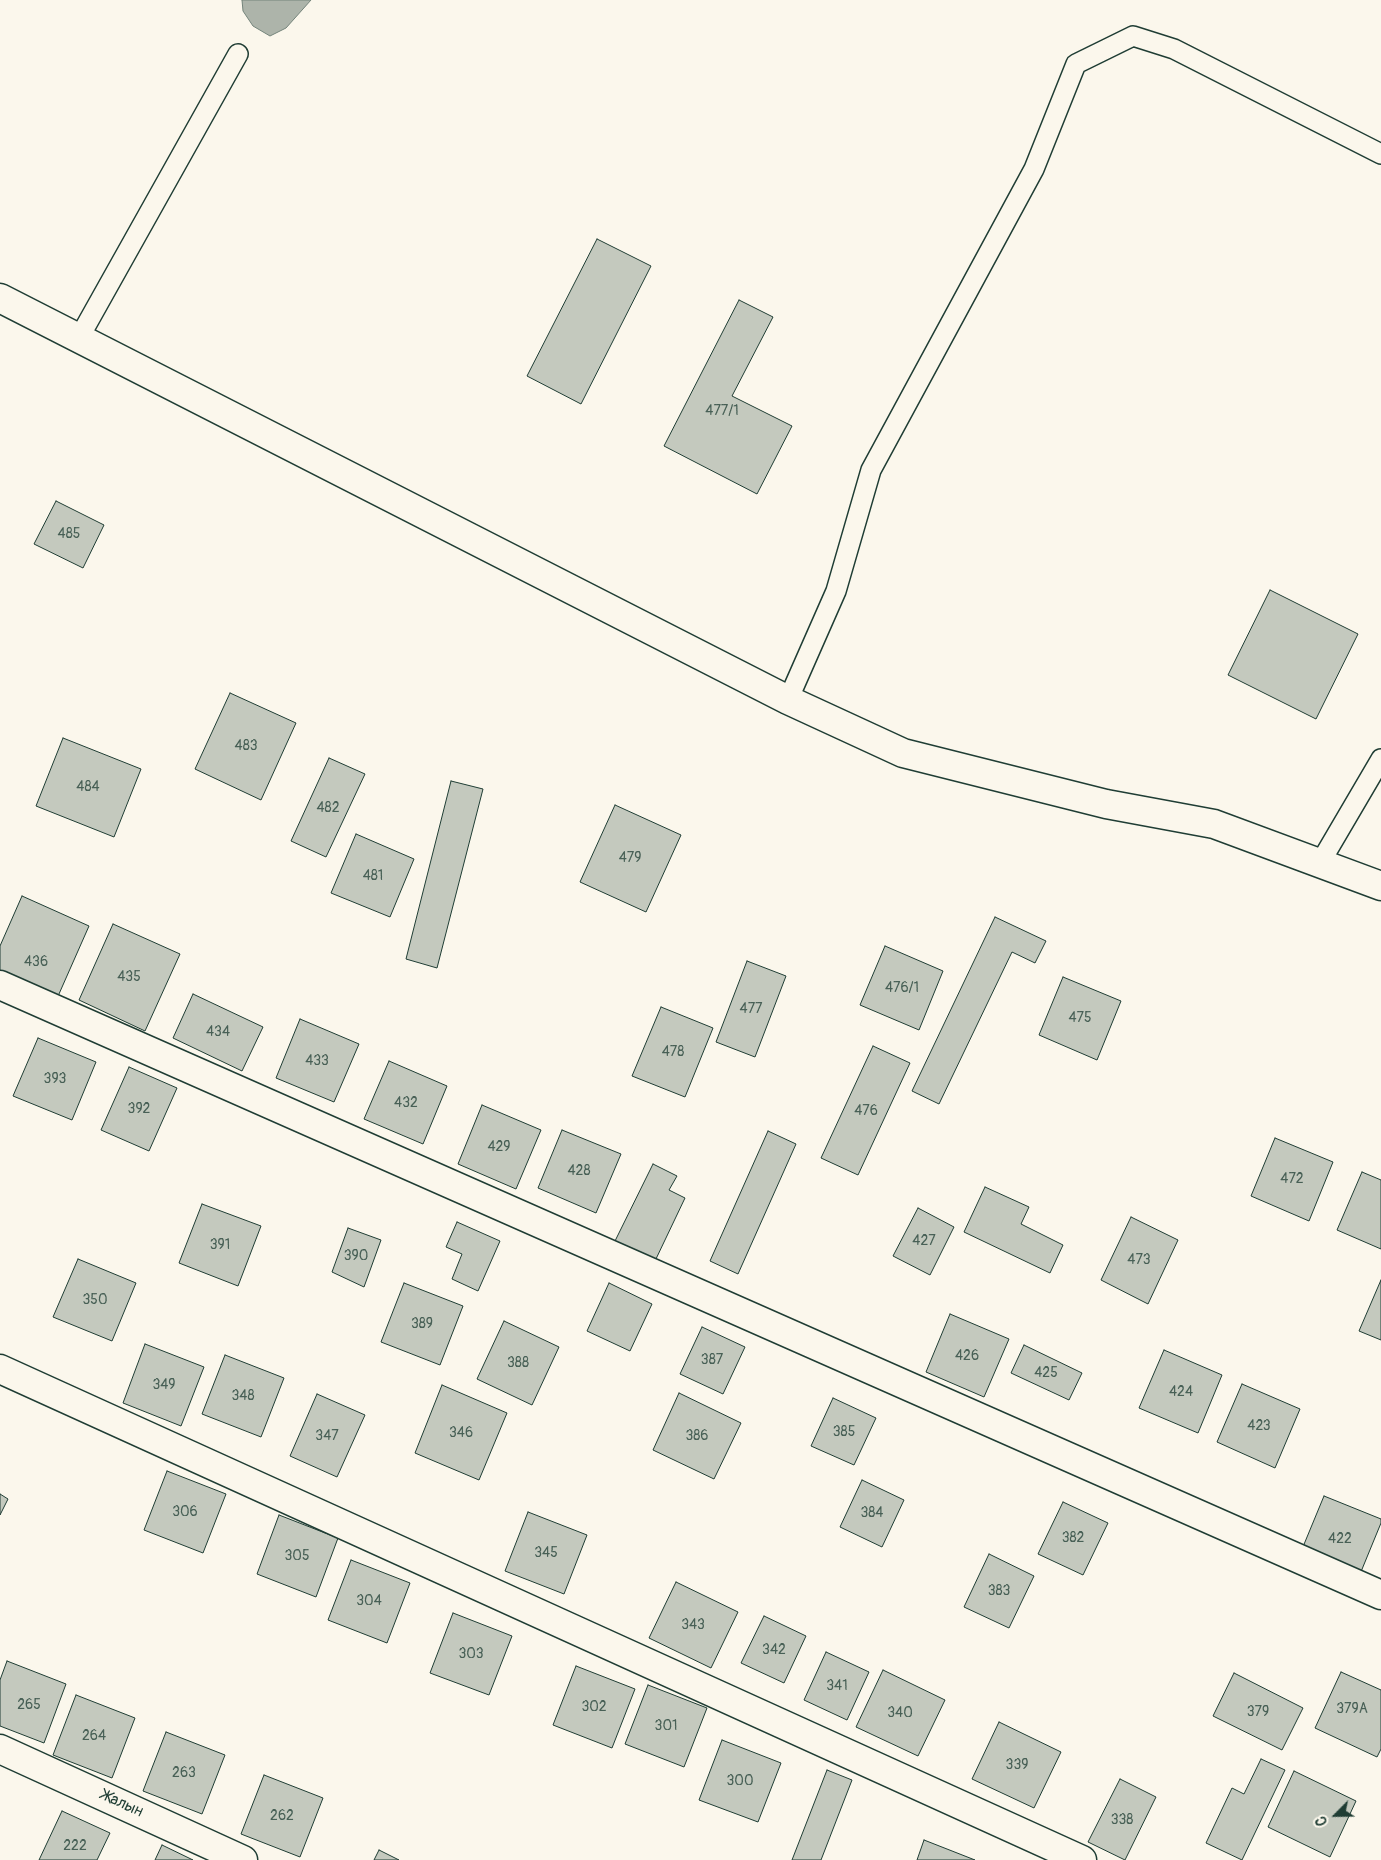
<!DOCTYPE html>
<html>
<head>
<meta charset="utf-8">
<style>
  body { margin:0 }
  #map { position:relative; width:1381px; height:1860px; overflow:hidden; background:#fbf7ec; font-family:Pangolin,sans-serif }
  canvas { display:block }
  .north { position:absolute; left:1311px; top:1790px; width:50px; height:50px; -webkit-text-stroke:4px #fbf7ec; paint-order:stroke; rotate:247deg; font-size:14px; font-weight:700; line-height:20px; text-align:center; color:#1f3d34 }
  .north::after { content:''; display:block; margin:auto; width:18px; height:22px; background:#1f3d34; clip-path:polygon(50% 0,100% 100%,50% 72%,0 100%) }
</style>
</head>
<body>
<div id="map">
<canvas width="1381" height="1860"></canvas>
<div class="north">С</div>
</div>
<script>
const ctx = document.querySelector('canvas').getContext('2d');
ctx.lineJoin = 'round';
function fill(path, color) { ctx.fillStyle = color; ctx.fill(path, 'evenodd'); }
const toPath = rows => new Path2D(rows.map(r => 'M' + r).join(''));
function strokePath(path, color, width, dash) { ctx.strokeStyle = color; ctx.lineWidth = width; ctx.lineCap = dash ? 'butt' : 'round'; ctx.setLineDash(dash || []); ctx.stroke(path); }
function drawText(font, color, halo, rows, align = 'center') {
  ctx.font = font + ' Pangolin,sans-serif'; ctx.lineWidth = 4.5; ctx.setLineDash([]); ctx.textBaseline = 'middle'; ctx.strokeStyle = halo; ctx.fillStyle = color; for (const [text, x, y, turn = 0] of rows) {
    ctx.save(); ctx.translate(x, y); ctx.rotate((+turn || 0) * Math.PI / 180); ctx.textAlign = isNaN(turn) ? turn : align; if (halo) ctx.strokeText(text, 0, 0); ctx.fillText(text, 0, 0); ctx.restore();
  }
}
const water = toPath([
  [242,0,311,0,286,28,270,36,253,26,243,11,242,0]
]);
fill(water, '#adb4aa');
strokePath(water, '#74847b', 1);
const building = toPath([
  [597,239,651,266,581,404,527,376,597,239],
  [739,300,773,317,732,396,792,426,757,494,664,446,739,300],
  [56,501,104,525,83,568,34,544,56,501],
  [1270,590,1358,634,1316,719,1228,675,1270,590],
  [230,693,296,723,261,800,195,769,230,693],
  [63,738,141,769,114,837,36,806,63,738],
  [329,758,365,774,326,857,291,841,329,758],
  [451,781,483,789,437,968,406,959,451,781],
  [615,805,681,835,646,912,580,882,615,805],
  [356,834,414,859,390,917,331,893,356,834],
  [22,896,89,926,55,1003,0,978,0,946,22,896],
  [995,917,1046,941,1035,963,1012,952,939,1104,912,1091,995,917],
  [113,924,180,954,145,1031,79,1000,113,924],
  [885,946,943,971,919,1030,860,1005,885,946],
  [747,961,786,976,755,1057,716,1042,747,961],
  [1063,977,1121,1001,1097,1060,1039,1035,1063,977],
  [193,994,263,1027,242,1071,173,1038,193,994],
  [661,1007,713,1028,685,1097,632,1076,661,1007],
  [300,1019,359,1044,334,1102,276,1078,300,1019],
  [38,1038,96,1062,72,1120,13,1096,38,1038],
  [873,1046,910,1063,858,1175,821,1158,873,1046],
  [389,1061,447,1086,423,1144,364,1119,389,1061],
  [129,1067,177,1088,149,1151,101,1130,129,1067],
  [482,1105,541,1130,516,1189,458,1164,482,1105],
  [562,1130,621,1154,596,1213,538,1188,562,1130],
  [768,1131,796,1144,738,1274,710,1261,768,1131],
  [1275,1138,1333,1162,1309,1221,1251,1196,1275,1138],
  [653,1164,677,1176,669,1190,685,1198,655,1261,615,1241,653,1164],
  [1362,1172,1381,1180,1381,1249,1337,1230,1362,1172],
  [985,1187,1029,1207,1021,1224,1063,1245,1050,1273,964,1232,985,1187],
  [202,1204,261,1226,238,1286,179,1263,202,1204],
  [918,1208,954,1227,930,1275,893,1256,918,1208],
  [1131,1217,1178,1240,1148,1304,1101,1280,1131,1217],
  [457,1222,500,1241,478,1291,452,1279,462,1254,446,1247,457,1222],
  [348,1228,381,1240,364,1287,332,1272,348,1228],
  [78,1259,136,1283,112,1341,53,1317,78,1259],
  [1381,1280,1381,1340,1359,1331,1381,1280],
  [404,1283,463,1306,440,1365,381,1342,404,1283],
  [609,1283,652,1304,630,1351,587,1331,609,1283],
  [950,1314,1009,1339,984,1397,926,1372,950,1314],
  [504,1321,559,1347,532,1405,477,1379,504,1321],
  [702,1327,745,1347,723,1394,680,1374,702,1327],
  [145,1344,204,1367,181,1426,123,1403,145,1344],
  [1024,1345,1082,1373,1069,1400,1011,1373,1024,1345],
  [1164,1350,1222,1375,1198,1433,1139,1408,1164,1350],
  [225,1355,284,1378,261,1437,202,1414,225,1355],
  [1242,1384,1300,1409,1275,1468,1217,1442,1242,1384],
  [442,1385,507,1413,479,1480,415,1453,442,1385],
  [679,1393,741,1423,714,1479,653,1450,679,1393],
  [317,1394,365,1415,337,1477,290,1456,317,1394],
  [833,1398,876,1418,854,1465,811,1446,833,1398],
  [167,1471,226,1494,203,1553,144,1530,167,1471],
  [862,1480,904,1500,882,1547,840,1527,862,1480],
  [0,1494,8,1499,0,1515,0,1494],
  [1324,1496,1381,1519,1381,1523,1358,1579,1300,1554,1324,1496],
  [1063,1502,1108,1523,1083,1575,1038,1554,1063,1502],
  [528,1512,587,1535,564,1594,505,1571,528,1512],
  [279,1515,338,1538,316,1597,257,1574,279,1515],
  [989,1554,1034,1576,1009,1628,964,1607,989,1554],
  [351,1560,410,1583,387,1643,328,1620,351,1560],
  [676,1582,738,1612,711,1668,649,1638,676,1582],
  [453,1613,512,1636,489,1695,430,1673,453,1613],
  [764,1616,806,1636,784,1683,741,1663,764,1616],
  [826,1652,869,1672,847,1720,804,1700,826,1652],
  [7,1661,66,1684,44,1743,0,1726,0,1680,7,1661],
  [576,1666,635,1689,612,1748,553,1725,576,1666],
  [883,1670,945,1700,918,1756,856,1727,883,1670],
  [1341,1672,1381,1690,1381,1749,1377,1757,1315,1728,1341,1672],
  [1234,1673,1303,1708,1282,1750,1213,1716,1234,1673],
  [648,1685,707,1708,684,1767,625,1744,648,1685],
  [76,1695,135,1718,112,1778,53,1755,76,1695],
  [999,1722,1061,1752,1034,1808,972,1779,999,1722],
  [166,1732,225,1755,202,1814,143,1791,166,1732],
  [722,1740,781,1763,758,1822,699,1800,722,1740],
  [1261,1759,1285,1770,1242,1860,1206,1843,1232,1788,1244,1794,1261,1759],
  [827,1770,852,1780,821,1860,792,1860,827,1770],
  [1294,1771,1356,1801,1330,1857,1268,1827,1294,1771],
  [264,1775,323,1798,300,1857,241,1834,264,1775],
  [1120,1779,1156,1797,1125,1860,1088,1842,1120,1779],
  [62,1811,110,1833,97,1860,39,1860,62,1811],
  [924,1840,975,1860,917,1860,924,1840],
  [162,1845,193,1860,155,1860,162,1845],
  [379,1850,399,1860,374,1860,379,1850]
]);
fill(building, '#c4c9be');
strokePath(building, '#1f3d34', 1);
const service = toPath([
  [79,338,238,54],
  [788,700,836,591,871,470,1034,169,1076,64,1133,36,1174,49,1381,154],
  [1320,863,1381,759]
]);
const minor = toPath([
  [0,298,788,700,903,753,1106,804,1214,824,1381,886],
  [0,985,1381,1595],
  [0,1369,1082,1860],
  [0,1749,243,1860]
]);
strokePath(service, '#1f3d34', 22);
strokePath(minor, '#1f3d34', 31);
strokePath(service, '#fbf7ec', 19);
strokePath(minor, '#fbf7ec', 28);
drawText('14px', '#486056', null, [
  ["477/1",722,411],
  ["485",69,534],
  ["483",246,746],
  ["484",88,787],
  ["482",328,808],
  ["479",630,858],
  ["481",373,876],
  ["436",36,962],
  ["435",129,977],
  ["476/1",902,988],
  ["477",751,1009],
  ["475",1080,1018],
  ["434",218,1032],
  ["478",673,1052],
  ["433",317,1061],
  ["393",55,1079],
  ["432",406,1103],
  ["392",139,1109],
  ["476",866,1111],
  ["429",499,1147],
  ["428",579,1171],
  ["472",1292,1179],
  ["427",924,1241],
  ["391",220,1245],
  ["390",356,1256],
  ["473",1139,1260],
  ["350",95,1300],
  ["389",422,1324],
  ["426",967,1356],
  ["387",712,1360],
  ["388",518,1363],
  ["425",1046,1373],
  ["349",164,1385],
  ["424",1181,1392],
  ["348",243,1396],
  ["423",1259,1426],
  ["385",844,1432],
  ["346",461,1433],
  ["347",327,1436],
  ["386",697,1436],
  ["306",185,1512],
  ["384",872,1513],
  ["382",1073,1538],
  ["422",1340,1539],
  ["345",546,1553],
  ["305",297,1556],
  ["383",999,1591],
  ["304",369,1601],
  ["343",693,1625],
  ["342",774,1650],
  ["303",471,1654],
  ["341",837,1686],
  ["265",29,1705],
  ["302",594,1707],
  ["379А",1352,1709],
  ["379",1258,1712],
  ["340",900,1713],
  ["301",666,1726],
  ["264",94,1736],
  ["339",1017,1765],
  ["263",184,1773],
  ["300",740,1781],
  ["262",282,1816],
  ["338",1122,1820],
  ["222",75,1846]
]);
drawText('16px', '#1f3d34', '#fbf7ec', [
  ["Жалын",122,1804,25]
]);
</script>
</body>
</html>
